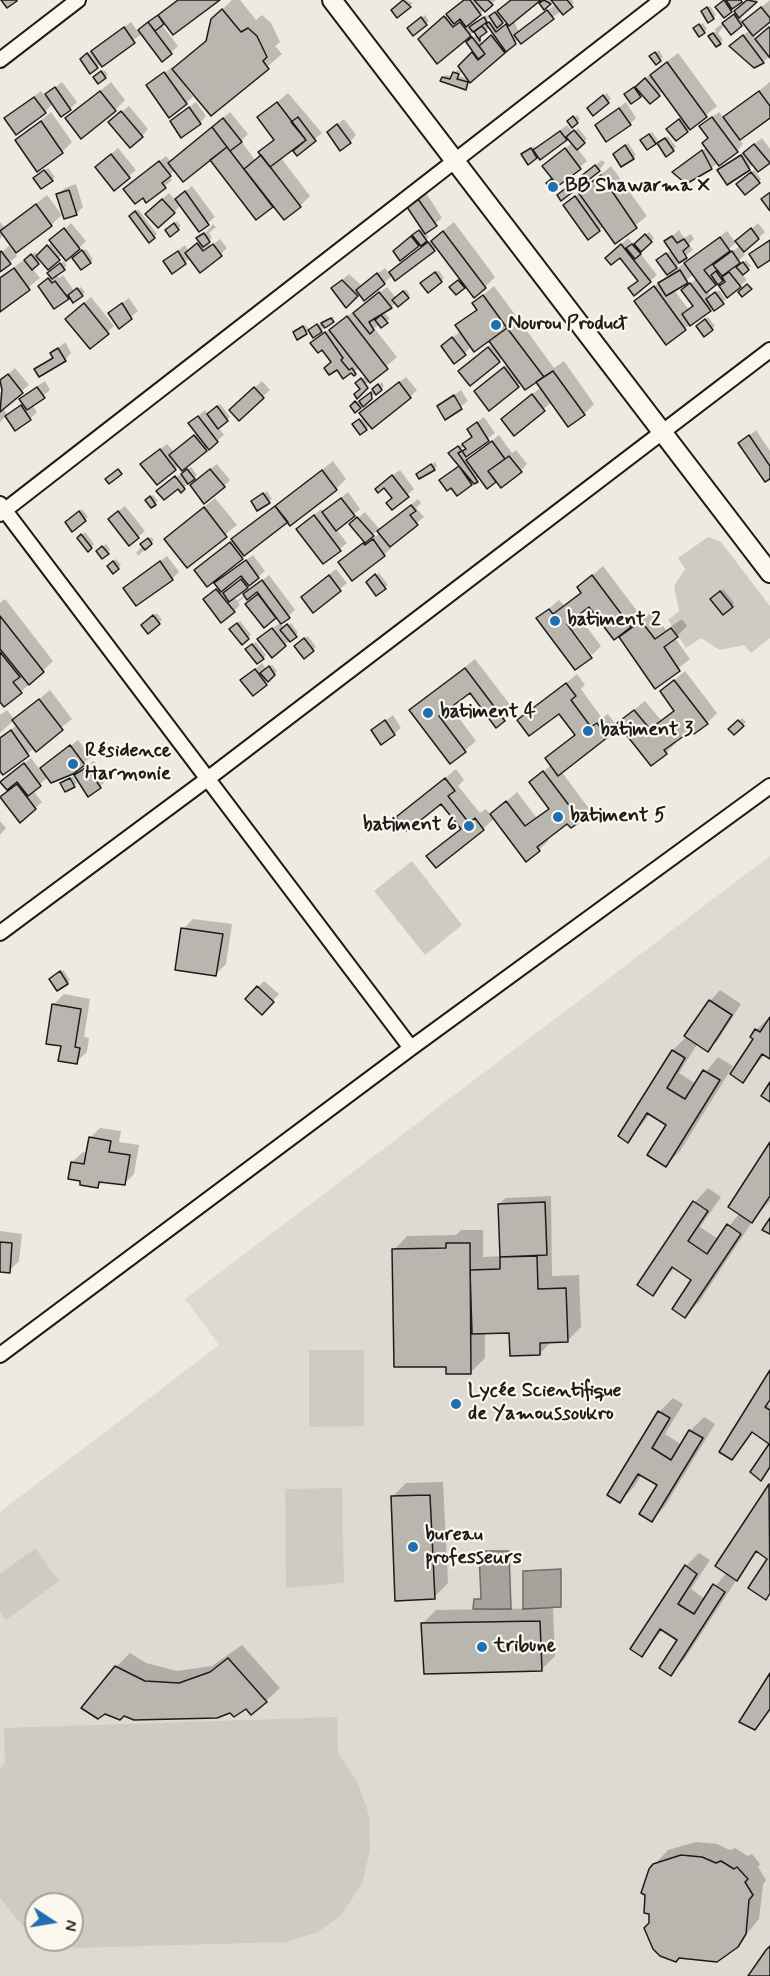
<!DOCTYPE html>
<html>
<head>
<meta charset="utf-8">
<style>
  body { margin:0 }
  #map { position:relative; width:770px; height:1976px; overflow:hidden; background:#eeeadf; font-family:Mynerve,sans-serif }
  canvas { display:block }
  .north { position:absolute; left:24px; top:1892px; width:60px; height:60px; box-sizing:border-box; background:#fbf7ec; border:2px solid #a29f99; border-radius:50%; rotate:102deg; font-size:16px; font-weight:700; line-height:24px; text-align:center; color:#1c1c1c }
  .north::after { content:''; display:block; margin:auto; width:21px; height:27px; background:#1f6fb2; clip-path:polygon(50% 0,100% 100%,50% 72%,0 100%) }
</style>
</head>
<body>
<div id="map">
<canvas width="770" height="1976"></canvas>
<div class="north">N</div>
</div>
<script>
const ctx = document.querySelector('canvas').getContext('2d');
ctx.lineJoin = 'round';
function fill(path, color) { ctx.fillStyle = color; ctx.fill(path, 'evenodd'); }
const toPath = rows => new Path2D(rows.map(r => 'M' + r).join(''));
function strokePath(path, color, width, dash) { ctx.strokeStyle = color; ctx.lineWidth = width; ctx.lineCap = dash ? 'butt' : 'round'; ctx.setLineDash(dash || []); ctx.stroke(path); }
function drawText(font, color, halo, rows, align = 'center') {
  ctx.font = font + ' Mynerve,sans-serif'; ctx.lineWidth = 4.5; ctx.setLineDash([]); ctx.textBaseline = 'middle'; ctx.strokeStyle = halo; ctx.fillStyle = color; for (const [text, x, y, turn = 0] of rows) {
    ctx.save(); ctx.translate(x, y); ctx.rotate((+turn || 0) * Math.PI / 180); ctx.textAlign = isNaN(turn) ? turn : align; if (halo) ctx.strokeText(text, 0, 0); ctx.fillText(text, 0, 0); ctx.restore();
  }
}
fill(toPath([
  [770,856,770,1976,0,1976,0,1512,219,1345,185,1299],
  [36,1904,72,1904,72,1940,36,1940]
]), '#dedad1');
fill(toPath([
  [708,537,721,542,770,606,770,638,751,653,744,645,720,650,701,638,686,648,668,620,679,611,674,586,685,569,678,558],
  [412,861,462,925,425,955,374,891],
  [309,1350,364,1350,364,1426,309,1427],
  [342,1488,344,1583,286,1588,285,1489],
  [35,1548,59,1581,6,1620,0,1612,0,1574],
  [337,1717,338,1752,358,1783,369,1815,370,1850,362,1884,341,1915,318,1932,287,1942,74,1948,44,1940,72,1940,72,1904,36,1904,36,1934,20,1923,0,1898,0,1769,5,1762,4,1728]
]), '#ceccc2');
const water = toPath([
  [479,1551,509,1551,511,1609,473,1609,474,1599,481,1599,479,1551],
  [561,1569,561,1607,523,1609,523,1571,561,1569]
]);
fill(water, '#a6a39d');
strokePath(water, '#6f6d69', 1.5);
fill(toPath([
  [177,0,218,0,162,25,178,46,163,60,143,33,97,67,84,56,131,22,138,32],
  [232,0,240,0,256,20,262,15,271,23,280,42,275,46,282,54,212,114,187,84,185,86,193,97,186,103,148,86,172,67,174,70,208,39,212,19],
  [405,0,413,3,397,16,396,7],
  [464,0,496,0,475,18,478,21,487,15,489,18,484,22,487,25,493,19,494,13,512,0,539,0,514,21,519,32,556,4,553,0,544,7,541,3,545,0,572,0,574,3,519,39,470,80,465,88,443,77,446,75,453,77,457,70,461,71,459,76,469,79,466,59,475,52,471,39,477,35,474,31,470,35,431,29],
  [506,19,508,22,503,26,501,23],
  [490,27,495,33,483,45,477,37],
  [725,0,742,0,733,7,736,11,749,0,758,0,739,15,744,22,770,0,770,20,753,34,757,39,770,27,770,56,763,62,755,67,738,39,750,30,744,22,731,33,725,25,718,33,723,40,717,45,713,34,716,31,715,29,737,13,734,9,724,16,720,4],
  [710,6,716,15,713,18,705,9],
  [425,15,429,21,413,34,412,25],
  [703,23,707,29,704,32,698,26],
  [659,50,663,57,656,63,654,54],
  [678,53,717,106,676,139,671,126,682,117,663,91,659,95,643,93,640,96,629,91],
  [104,70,108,74,105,77,98,75],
  [62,82,77,102,70,109,53,103,45,112,6,118,41,91,45,96],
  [111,82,125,100,115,110,67,118],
  [770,82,770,116,739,139,743,144,737,151,711,168,674,172,707,147,709,137,701,126,708,120,719,112,724,118],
  [288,93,322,133,297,154,300,143,281,158,310,196,300,206,274,205,257,218,210,158,175,170,169,176,172,180,147,201,132,183,166,156,171,162,230,112,248,134,241,141,255,160,275,138,259,118],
  [607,93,611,99,594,114,592,105],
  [196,102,206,116,200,123,171,121],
  [626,102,636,118,630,124,596,125],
  [129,106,148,129,142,136,117,116],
  [51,112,72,142,62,152,17,140],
  [577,115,580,119,572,126,572,118],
  [344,119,356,135,350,142,335,126],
  [567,125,573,133,578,128,587,139,577,148,587,161,557,187,548,183,553,178,551,159,572,143,568,137,528,163,526,152,534,146,536,149],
  [652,132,658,140,647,148,644,137],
  [668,136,676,147,673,150,662,141],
  [762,138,770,149,770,161,758,170,754,164,728,183,719,170],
  [628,143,636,155,633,158,617,151],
  [118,148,136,170,114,189,103,161],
  [602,160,605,163,599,170,566,188],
  [611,166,647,216,615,242,604,226,599,230,565,205],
  [48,168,55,177,52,180,38,175],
  [754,170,761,179,759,182,741,181],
  [76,184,83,207,76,214,58,194,65,188],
  [192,186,215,217,199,230,181,205,174,212,153,207,169,193,175,200],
  [426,193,442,218,425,232,429,237,400,258,394,251,423,228,408,207],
  [47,195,62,215,51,225,4,234,0,239,0,222,5,228],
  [138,209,157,234,154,237,134,213],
  [177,221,181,226,178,229,169,227],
  [454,222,495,277,485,287,466,285,456,293,454,284,461,279,437,247,393,275,365,299,360,293,347,306,333,288,349,274,362,286,385,268,389,273],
  [71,223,86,241,79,248,63,254,48,268,41,260,32,268,40,278,0,310,0,277,35,252,38,256],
  [758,223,765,232,743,251,745,255,735,264,738,267,746,260,751,266,742,274,747,280,740,286,724,278,717,281,707,290,711,296,719,290,726,300,713,306,667,343,636,301,669,275,658,260,672,250,666,242,679,230,684,238,691,234,694,239,689,244,693,250,677,262,679,264,671,273,727,231,736,243],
  [738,241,741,245,713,267,711,264],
  [694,274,697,278,683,290,694,305,689,310,674,290],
  [213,224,216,227,209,233,212,238,208,242,211,246,220,239,227,248,221,254,190,258,172,272,165,261,185,245,189,252],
  [649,232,654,238,640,253,657,275,650,281,639,280,620,255,607,258,628,238,633,244],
  [9,246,17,256,0,271,0,253],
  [86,249,93,259,90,262,77,255],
  [64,261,67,266,56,274,59,278,63,275,74,291,81,287,85,292,82,295,68,298,40,286,51,276,52,270],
  [438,270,444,278,441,281,425,280],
  [494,286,554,368,564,361,594,404,584,414,552,402,514,433,503,419,541,387,537,380,522,382,489,409,476,391,508,364,503,357,499,361,466,364,493,343,490,338,472,346,465,353,449,340,461,331,457,326,478,308,474,303],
  [387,287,396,298,406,289,410,295,375,316,378,319,384,312,390,319,374,328,397,357,368,382,357,396,362,389,357,383,366,376,360,368,344,377,319,337],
  [91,297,114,326,90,347,73,312],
  [129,298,138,311,119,327,117,307],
  [334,316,333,321,314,336,313,328],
  [708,317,715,326,704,335,698,326],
  [306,325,309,330,298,338,297,330],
  [65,342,71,353,65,360,36,370,54,356,52,353],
  [15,368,29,385,2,408,8,415,22,404,21,400,27,393,45,381,50,390,32,405,37,412,30,419,6,416,0,422,0,393,4,389,0,387,0,382],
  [406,377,417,390,410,397,372,427,370,425,366,429,357,422,364,417,368,406],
  [262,381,270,390,239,419,231,410],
  [382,382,384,386,381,389,377,386],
  [461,390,468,401,446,418,439,407],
  [374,391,374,395,355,410,355,403,359,400,361,402],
  [220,404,230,417,218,427,224,435,217,441,175,469,149,458,167,444,174,452,198,433,197,417,205,410,208,414],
  [484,417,495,433,465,456,468,461,499,435,512,453,516,450,527,464,521,471,496,479,487,486,480,477,471,484,452,486,441,480,460,465,453,450,473,436,468,429],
  [465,445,467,448,462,453,460,450],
  [756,430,770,451,770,477,740,443],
  [333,461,346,479,336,489,288,520,242,558,202,564],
  [435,462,437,466,434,469,421,472],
  [217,464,230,480,224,486,198,479],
  [191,467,197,475,181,491,178,487,165,485],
  [400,470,414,489,392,508,393,497,383,482],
  [267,491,272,499,258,509,256,499],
  [348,492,360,509,336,529,347,543,323,562,298,529,321,509,324,512],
  [153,495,158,501,152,506,147,500],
  [215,498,237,525,187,566,166,539],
  [418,499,421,503,416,508,424,517,389,546,391,548,384,555,352,578,340,562,365,541,351,524,365,512,380,530],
  [378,530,380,533,368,542,367,540],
  [125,506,145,531,138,537,116,513],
  [82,509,88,517,73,530,69,519],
  [85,532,94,544,88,550,79,538],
  [151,537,154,540,138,556,136,553],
  [106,544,110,550,103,557,98,551],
  [253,555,265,571,234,597,237,601,269,575,295,610,280,623,284,628,291,623,298,633,272,656,266,633,281,622,277,616,264,626,247,604,258,592,247,598,246,596,238,602,240,605,234,611,211,593,219,587,223,577],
  [242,574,244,578,228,589,226,586],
  [167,556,179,572,172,579,125,588],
  [116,559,121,565,118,568,112,563],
  [603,566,640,615,632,626,652,612,666,630,682,619,687,626,675,638,690,659,656,686,619,634,590,605,577,614,601,646,592,655,563,617,538,618,559,600,564,605,582,591,579,587],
  [336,569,347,583,313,611,309,591],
  [379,573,388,585,385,587,370,579],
  [723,589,734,603,732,606,715,596],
  [5,599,53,661,21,692,0,700,0,603],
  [157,613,162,620,148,632,145,622],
  [240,621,251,635,242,643,234,626],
  [308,636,316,647,304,657,299,643],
  [256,642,266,655,263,658,250,646],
  [475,659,514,710,504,720,470,691,450,706,476,741,451,762,411,710],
  [262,663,266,669,272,665,277,671,253,694,249,674],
  [685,671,717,713,707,723,691,729,675,741,676,743,666,753,630,713,645,701,661,720,675,709,662,691],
  [577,674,585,685,581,689,602,718,608,714,617,726,561,771,590,810,580,820,568,822,547,838,549,840,539,850,495,818,483,829,428,856,462,828,442,802,398,817,456,769,464,780,458,786,480,813,486,809,491,815,517,792,536,817,550,807,531,783,551,765,546,759,576,734,559,712,519,721],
  [50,690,72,719,0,775,0,738,17,725,14,720,0,733,0,715,7,710,15,720],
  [393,715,401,728,394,734,373,730],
  [742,718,746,722,734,733,730,729],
  [78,740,91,757,72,773,48,777,33,790,42,802,35,808,8,791,20,782,2,782,31,758,40,770],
  [94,761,106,780,100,787,75,775],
  [73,776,77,783,74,786,62,783],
  [0,821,6,828,0,835],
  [193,919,232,924,226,964,216,974,183,929],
  [63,970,70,980,67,983,54,976],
  [264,981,279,994,268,1006,258,987],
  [720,990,741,1004,718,1040,707,1050,698,1043,679,1073,696,1084,718,1057,733,1066,680,1151,666,1165,668,1124,651,1113,628,1141,673,1050,687,1036,710,1001],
  [64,994,90,999,84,1037,89,1038,87,1052,76,1062,62,1045,54,1004],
  [770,1017,770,1057,765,1054,743,1081,756,1030],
  [100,1128,121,1131,119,1142,139,1145,134,1174,124,1184,103,1181,97,1187,72,1162,83,1152,88,1153,90,1138],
  [770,1145,770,1201,754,1219,699,1302,685,1316,693,1280,675,1267,652,1294,695,1202,708,1188,721,1197,700,1227,718,1239,740,1213],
  [551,1196,552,1276,579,1275,581,1327,567,1341,552,1341,539,1354,511,1331,485,1332,485,1358,471,1372,447,1365,394,1250,407,1236,456,1235,461,1230,483,1230,483,1257,501,1256,499,1204,506,1198],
  [0,1231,22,1234,19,1261,9,1271,0,1270],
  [770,1373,770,1399,767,1403,770,1406,770,1443,752,1430],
  [673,1398,683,1404,665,1434,682,1445,690,1431,704,1417,715,1424,665,1506,652,1520,659,1485,642,1474,634,1487,620,1501,609,1494,659,1412],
  [443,1482,448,1583,434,1597,392,1497,406,1483],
  [770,1485,770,1592,768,1595,769,1559,756,1550,684,1660,670,1674,679,1639,663,1629,642,1655,686,1566,699,1553,710,1560,691,1589,705,1599,727,1572,717,1565],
  [553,1608,555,1656,542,1669,422,1624,436,1610],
  [242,1645,280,1688,266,1701,230,1711,124,1715,116,1667,130,1653,146,1663,177,1671,212,1666],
  [770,1676,770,1711,755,1729],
  [696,1842,717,1844,730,1850,735,1848,748,1856,752,1854,760,1864,758,1867,766,1880,763,1885,759,1919,737,1946,651,1923,654,1865,668,1850]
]), '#0003');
const building = toPath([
  [1,0,16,0,17,1,7,8,1,0],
  [178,0,220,0,173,35,158,15,178,0],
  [403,0,411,7,397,18,391,10,403,0],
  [464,0,470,0,481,15,466,27,460,19,454,24,446,14,464,0],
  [474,0,488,0,493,5,485,12,474,0],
  [511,0,541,0,509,26,497,11,511,0],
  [544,0,551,4,544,10,539,3,544,0],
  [551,0,567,0,573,7,563,15,551,0],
  [724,0,732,12,724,18,715,7,724,0],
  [726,0,741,0,742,2,732,9,726,0],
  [747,0,757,2,739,18,734,11,747,0],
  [707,7,714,19,708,23,701,11,707,7],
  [761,7,770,18,770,22,753,36,742,22,761,7],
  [222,9,241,32,248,28,257,36,267,57,263,61,269,69,211,116,172,69,206,41,211,19,222,9],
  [547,10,554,19,521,44,514,35,547,10],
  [495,12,503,23,497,28,489,16,495,12],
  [734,14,742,26,731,35,722,23,734,14],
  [158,15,164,24,155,31,148,22,158,15],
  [444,16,453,27,460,22,471,36,437,64,418,39,444,16],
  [421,17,427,25,413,36,407,28,421,17],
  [484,17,487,22,473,32,469,27,484,17],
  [148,22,172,54,162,62,138,30,148,22],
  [489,22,496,32,506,24,516,44,506,52,486,24,489,22],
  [699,24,705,33,699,37,693,28,699,24],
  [482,26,487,32,480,37,480,41,474,32,482,26],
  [124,27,135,43,102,67,91,51,124,27],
  [769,27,770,29,770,58,755,39,769,27],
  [713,33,721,44,716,47,708,36,713,33],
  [491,35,505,53,470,83,458,66,472,52,478,60,485,54,479,46,491,35],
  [743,35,764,63,754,68,729,46,743,35],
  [472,37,485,54,478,59,466,42,472,37],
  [655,52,661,61,656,65,649,56,655,52],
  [87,53,98,68,90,74,80,59,87,53],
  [667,62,707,117,690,130,650,75,667,62],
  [101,71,106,78,98,84,93,77,101,71],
  [164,72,187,104,169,118,146,85,164,72],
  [453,72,459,74,457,79,468,82,466,90,440,81,442,77,450,79,453,72],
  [645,78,660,96,650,104,635,87,645,78],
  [55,87,71,110,61,117,45,94,55,87],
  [634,87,641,97,631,104,624,94,634,87],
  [100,91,116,111,81,139,65,118,100,91],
  [759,91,770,106,770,118,740,140,723,117,759,91],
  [603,95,609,103,593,116,587,108,603,95],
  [34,97,46,113,16,135,4,118,34,97],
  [277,102,306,140,270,167,258,152,274,140,257,117,277,102],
  [189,107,201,124,181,138,170,121,189,107],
  [619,108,631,125,606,142,595,125,619,108],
  [121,111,143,137,130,148,108,122,121,111],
  [573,116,578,123,572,128,567,121,573,116],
  [298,117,316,141,297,156,293,151,306,140,291,122,298,117],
  [712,117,738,152,719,166,702,143,708,138,699,126,712,117],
  [223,118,242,142,230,151,212,127,223,118],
  [679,119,688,132,676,141,666,129,679,119],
  [41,121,63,153,37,172,15,140,41,121],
  [337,124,351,143,340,151,327,132,337,124],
  [212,127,227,147,183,182,168,163,212,127],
  [574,130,585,143,577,150,566,137,574,130],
  [560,131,567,140,540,160,533,150,560,131],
  [649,134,656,144,647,150,640,140,649,134],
  [665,138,674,151,666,157,657,143,665,138],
  [754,144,770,163,758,172,743,153,754,144],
  [625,145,634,159,621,167,613,154,625,145],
  [227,147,273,207,256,220,210,160,227,147],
  [531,148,537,158,528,165,521,154,531,148],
  [565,148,581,169,558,186,542,166,565,148],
  [702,150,712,169,686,184,672,172,702,150],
  [111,154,130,178,114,191,95,167,111,154],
  [261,155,301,207,284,220,244,169,261,155],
  [741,155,750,170,727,185,717,170,741,155],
  [159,161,171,176,162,183,166,188,146,203,143,198,135,204,123,189,159,161],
  [595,165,600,171,561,201,557,195,595,165],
  [44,170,53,181,41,189,33,178,44,170],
  [751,172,760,183,745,195,736,184,751,172],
  [601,175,637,228,615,244,578,192,601,175],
  [551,179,558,188,553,192,546,183,551,179],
  [69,190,77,215,64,219,56,194,69,190],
  [185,191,209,225,199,232,175,199,185,191],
  [769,193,770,193,770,211,761,199,769,193],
  [575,196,600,231,588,240,563,205,575,196],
  [162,199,175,213,158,228,145,214,162,199],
  [418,199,437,226,425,234,407,207,418,199],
  [36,204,52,226,16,253,0,231,36,204],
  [135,211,155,238,149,243,129,216,135,211],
  [174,223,179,230,170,237,165,230,174,223],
  [64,228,80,249,66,261,49,240,64,228],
  [751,228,759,239,744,252,735,241,751,228],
  [419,230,427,241,421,246,412,235,419,230],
  [443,231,486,288,474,298,431,241,443,231],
  [204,233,210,242,203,247,196,238,204,233],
  [645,234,652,242,641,252,634,244,645,234],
  [411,236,419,246,400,261,393,251,411,236],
  [672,236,677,243,684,239,689,246,683,251,687,258,679,263,664,241,672,236],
  [720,237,730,251,704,270,716,285,706,293,684,263,720,237],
  [770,240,770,260,758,268,749,254,770,240],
  [428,242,435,251,395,281,389,272,428,242],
  [197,243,203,251,213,244,222,256,200,273,185,253,197,243],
  [621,244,651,282,634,296,628,288,638,281,620,258,611,265,605,258,621,244],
  [632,244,641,254,635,259,626,248,632,244],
  [47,245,60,260,48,270,36,256,47,245],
  [82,250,91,263,81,270,72,258,82,250],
  [1,251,11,264,0,272,0,253,1,251],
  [178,251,186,264,172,274,163,261,178,251],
  [732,251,740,263,722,276,713,265,732,251],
  [666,253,677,268,667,275,656,260,666,253],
  [31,254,39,264,32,270,24,260,31,254],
  [743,262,749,270,743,275,736,267,743,262],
  [60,263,65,270,52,279,47,273,60,263],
  [14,268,30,290,0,312,0,278,14,268],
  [680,270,688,283,666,296,658,283,680,270],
  [716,271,723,281,718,285,711,275,716,271],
  [435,272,442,282,428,293,420,283,435,272],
  [729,272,741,287,727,298,719,286,725,282,722,277,729,272],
  [377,273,385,284,364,301,356,290,377,273],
  [48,278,52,283,55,281,69,299,54,309,38,286,48,278],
  [342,280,358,296,346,308,331,288,342,280],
  [458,280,465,288,456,295,449,287,458,280],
  [690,283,711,311,690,326,682,314,693,306,681,290,690,283],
  [747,284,752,289,742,297,738,292,747,284],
  [654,286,686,330,666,345,634,301,654,286],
  [77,288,83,296,73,303,68,295,77,288],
  [403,291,409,298,398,307,392,300,403,291],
  [379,292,392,308,369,322,374,330,370,334,353,313,379,292],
  [715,292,724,304,714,311,706,299,715,292],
  [483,295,507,328,474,352,455,325,477,310,472,303,483,295],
  [84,303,109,334,90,349,65,319,84,303],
  [122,303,132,319,119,329,108,313,122,303],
  [381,315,388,323,381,328,375,320,381,315],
  [347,316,388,369,370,383,329,330,347,316],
  [331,318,334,322,325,328,321,323,331,318],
  [705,319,713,330,704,337,696,326,705,319],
  [317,324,322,332,313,338,308,330,317,324],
  [303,326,307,334,297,340,293,332,303,326],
  [507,328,544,377,525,390,489,341,507,328],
  [325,332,343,358,341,360,349,370,352,368,356,374,354,376,351,373,343,379,337,370,329,375,324,368,331,362,322,350,318,353,310,343,325,332],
  [452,337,466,355,454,364,441,346,452,337],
  [488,347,500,362,470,386,458,371,488,347],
  [58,348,66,361,39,377,34,369,53,358,50,353,58,348],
  [504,367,519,387,489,411,474,391,504,367],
  [553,371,585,415,568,427,536,382,553,371],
  [8,374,23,393,0,412,2,390,0,380,8,374],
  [361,378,368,388,357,399,354,394,360,389,355,383,361,378],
  [399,382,411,398,372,429,359,413,399,382],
  [378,384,382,390,376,395,372,389,378,384],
  [37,387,45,398,27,410,19,399,37,387],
  [254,387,264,398,239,421,229,410,254,387],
  [371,392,372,399,363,407,359,401,371,392],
  [532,394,545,411,514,436,501,419,532,394],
  [454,395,462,409,445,420,437,406,454,395],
  [355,401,361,408,355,413,350,406,355,401],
  [21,405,31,420,15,431,5,416,21,405],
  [217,406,228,421,218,429,207,414,217,406],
  [198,416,218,442,209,450,188,423,198,416],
  [359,419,367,430,360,435,352,424,359,419],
  [477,422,489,441,466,457,462,451,466,449,462,444,472,437,467,429,477,422],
  [194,435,207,451,182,471,169,455,194,435],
  [749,435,770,466,770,479,765,482,738,443,749,435],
  [492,441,505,459,488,471,496,482,487,489,466,460,492,441],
  [458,446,462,451,458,453,478,482,474,484,448,453,458,446],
  [160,449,176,470,157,485,140,464,160,449],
  [509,456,522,472,501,488,488,471,509,456],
  [431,464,435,470,419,479,416,474,431,464],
  [459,466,472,485,457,496,451,488,447,491,439,480,459,466],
  [118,469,122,474,109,484,105,479,118,469],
  [187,469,195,479,188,484,181,474,187,469],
  [210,469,225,487,204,504,190,485,210,469],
  [322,470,337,490,290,526,275,506,322,470],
  [392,475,409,497,392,510,386,503,392,498,384,488,378,493,375,489,392,475],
  [175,476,185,489,181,493,178,489,164,500,156,491,175,476],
  [263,493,270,503,257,511,251,501,263,493],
  [150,496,156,505,151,508,145,500,150,496],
  [341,498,355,516,336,531,322,512,341,498],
  [411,505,416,511,410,515,418,525,390,547,377,531,411,505],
  [275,506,288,522,244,556,231,539,275,506],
  [204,507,227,537,187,568,164,539,204,507],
  [79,511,86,521,72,532,65,522,79,511],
  [118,511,139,538,129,546,108,519,118,511],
  [314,515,341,551,323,564,296,529,314,515],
  [357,517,374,536,365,543,349,524,357,517],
  [81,534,92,548,88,552,77,538,81,534],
  [148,538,152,544,145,550,140,544,148,538],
  [373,539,385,556,352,581,338,562,363,543,365,545,373,539],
  [230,542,243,559,207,587,194,570,230,542],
  [102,546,109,554,102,559,96,551,102,546],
  [246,560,259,578,249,586,241,576,221,592,214,583,246,560],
  [113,561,119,569,113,574,107,566,113,561],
  [160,561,173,580,136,606,123,588,160,561],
  [375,574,386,589,376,596,366,582,375,574],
  [329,575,341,591,313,613,301,597,329,575],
  [592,575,631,627,614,640,589,607,567,624,592,658,575,670,536,618,549,609,553,614,581,593,577,587,592,575],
  [241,579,248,588,229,602,223,593,241,579],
  [262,580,290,618,281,624,257,592,247,600,243,594,262,580],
  [216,589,235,612,221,623,203,599,216,589],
  [720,591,733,607,723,615,710,599,720,591],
  [258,594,276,618,264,628,245,604,258,594],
  [153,615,160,624,148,634,141,625,153,615],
  [0,616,44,672,29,685,0,649,0,616],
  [641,621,655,639,671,628,678,637,664,647,680,671,655,689,619,637,641,621],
  [237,623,249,639,242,645,229,629,237,623],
  [287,624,297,637,290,642,280,630,287,624],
  [272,628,286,646,272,658,257,639,272,628],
  [304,638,314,651,304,659,294,646,304,638],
  [252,644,264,659,257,664,245,649,252,644],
  [0,652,20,677,13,682,22,693,4,707,0,702,0,652],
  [269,666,275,675,268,682,260,673,269,666],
  [465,668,505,721,496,728,470,693,439,716,466,752,450,764,409,710,465,668],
  [255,669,267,685,253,696,240,680,255,669],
  [674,680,708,724,694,734,691,731,664,750,667,754,651,766,617,723,634,710,650,729,674,711,660,691,674,680],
  [566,683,576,696,571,700,591,727,597,723,608,737,558,776,545,758,575,735,559,714,529,736,517,720,566,683],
  [39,699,63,730,36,752,12,720,39,699],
  [385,720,395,735,381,745,371,730,385,720],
  [738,720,744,726,734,735,728,729,738,720],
  [11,730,29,756,3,775,0,771,0,738,11,730],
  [70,745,85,765,73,774,51,783,40,768,70,745],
  [24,763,41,786,28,796,17,782,7,790,0,782,24,763],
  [87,767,101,788,88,797,74,775,87,767],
  [543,771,581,821,571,828,567,824,537,847,540,851,526,862,490,814,506,801,525,826,549,809,529,782,543,771],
  [70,778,75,787,65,792,60,783,70,778],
  [445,778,455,791,448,796,469,823,475,818,484,830,436,868,426,856,461,829,441,804,407,831,396,817,445,778],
  [17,784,36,809,20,823,0,797,17,784],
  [181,928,223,934,216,976,175,970,181,928],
  [60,971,68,984,57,991,49,979,60,971],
  [257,986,274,1002,262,1015,245,999,257,986],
  [709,1000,732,1015,708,1052,684,1036,709,1000],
  [52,1004,81,1009,75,1047,80,1048,77,1064,58,1061,61,1046,46,1044,52,1004],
  [770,1017,770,1059,762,1054,743,1083,730,1074,753,1039,750,1037,755,1029,760,1032,770,1017],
  [672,1050,685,1058,667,1088,685,1099,703,1070,720,1080,666,1167,647,1155,666,1125,647,1113,628,1143,618,1136,672,1050],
  [770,1082,770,1102,761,1096,770,1082],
  [89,1137,111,1141,109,1152,130,1155,125,1185,99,1182,98,1188,80,1185,80,1181,68,1179,71,1162,84,1164,89,1137],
  [770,1142,770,1196,752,1223,728,1207,770,1142],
  [693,1201,708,1211,688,1241,707,1254,727,1224,741,1234,685,1318,672,1309,691,1280,672,1267,653,1296,637,1285,693,1201],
  [545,1202,547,1255,500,1257,498,1204,545,1202],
  [770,1218,770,1234,762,1230,770,1218],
  [0,1242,12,1243,10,1273,0,1272,0,1242],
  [446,1243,470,1243,471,1374,446,1374,446,1367,394,1367,392,1249,446,1248,446,1243],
  [537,1256,538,1289,566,1288,568,1342,540,1343,540,1355,510,1356,509,1333,472,1334,470,1270,500,1269,500,1257,537,1256],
  [770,1370,770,1400,765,1407,770,1410,770,1467,761,1481,750,1472,769,1444,752,1432,732,1460,719,1452,770,1370],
  [658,1411,670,1418,652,1448,671,1460,689,1430,703,1438,652,1522,639,1514,657,1485,638,1474,620,1503,607,1495,658,1411],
  [769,1484,770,1593,766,1600,748,1588,767,1559,756,1551,737,1581,715,1566,769,1484],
  [430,1495,435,1599,395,1601,391,1496,430,1495],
  [685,1565,697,1574,678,1604,694,1614,713,1584,725,1592,671,1676,659,1668,677,1640,660,1629,642,1657,630,1649,685,1565],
  [540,1621,542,1671,424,1674,421,1623,540,1621],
  [228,1658,267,1702,251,1715,246,1709,234,1717,230,1713,217,1718,134,1720,124,1716,120,1720,105,1714,98,1719,81,1708,115,1666,145,1681,179,1683,210,1672,228,1658],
  [770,1673,770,1709,755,1730,739,1722,770,1673],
  [681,1855,702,1857,716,1863,721,1861,734,1869,737,1867,748,1879,745,1882,753,1895,749,1900,746,1934,738,1947,717,1962,679,1958,676,1962,660,1956,653,1949,644,1928,649,1923,649,1914,644,1913,645,1895,641,1893,649,1869,653,1864,681,1855],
  [770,1946,770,1976,748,1976,766,1950,770,1946]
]);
fill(building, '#b9b6af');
strokePath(building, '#1c1c1c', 1.5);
const minor = toPath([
  [0,60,78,0],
  [0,504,411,1048],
  [0,514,662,0],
  [0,933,206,780,770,350],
  [0,1355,411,1048,770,786]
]);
const tertiary = toPath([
  [332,0,770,573]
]);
strokePath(minor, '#1c1c1c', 18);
strokePath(tertiary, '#1c1c1c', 22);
strokePath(minor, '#fbf7ec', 14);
strokePath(tertiary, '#fbf7ec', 18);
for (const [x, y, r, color] of [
  [553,187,6,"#1f6fb2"],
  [496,325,6,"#1f6fb2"],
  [555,621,6,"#1f6fb2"],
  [428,713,6,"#1f6fb2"],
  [588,731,6,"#1f6fb2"],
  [73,764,6,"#1f6fb2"],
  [558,817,6,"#1f6fb2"],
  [469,826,6,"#1f6fb2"],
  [456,1404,6,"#1f6fb2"],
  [413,1547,6,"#1f6fb2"],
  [482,1647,6,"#1f6fb2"]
]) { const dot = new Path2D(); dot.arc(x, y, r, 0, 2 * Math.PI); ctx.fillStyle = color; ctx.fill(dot); strokePath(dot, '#fbf7ec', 2); }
drawText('bold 20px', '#1c1c1c', '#fbf7ec', [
  ["BB Shawarma X",565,187],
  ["Nourou Product",508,325],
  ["batiment 2",567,621],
  ["batiment 4",440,713],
  ["batiment 3",600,731],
  ["Résidence",85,752],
  ["Harmonie",85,775],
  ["batiment 5",570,817],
  ["batiment 6",457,826,"right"],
  ["Lycée Scientifique",468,1392],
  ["de Yamoussoukro",468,1415],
  ["bureau",425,1536],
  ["professeurs",425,1559],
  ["tribune",494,1647]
], 'left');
</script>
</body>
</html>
